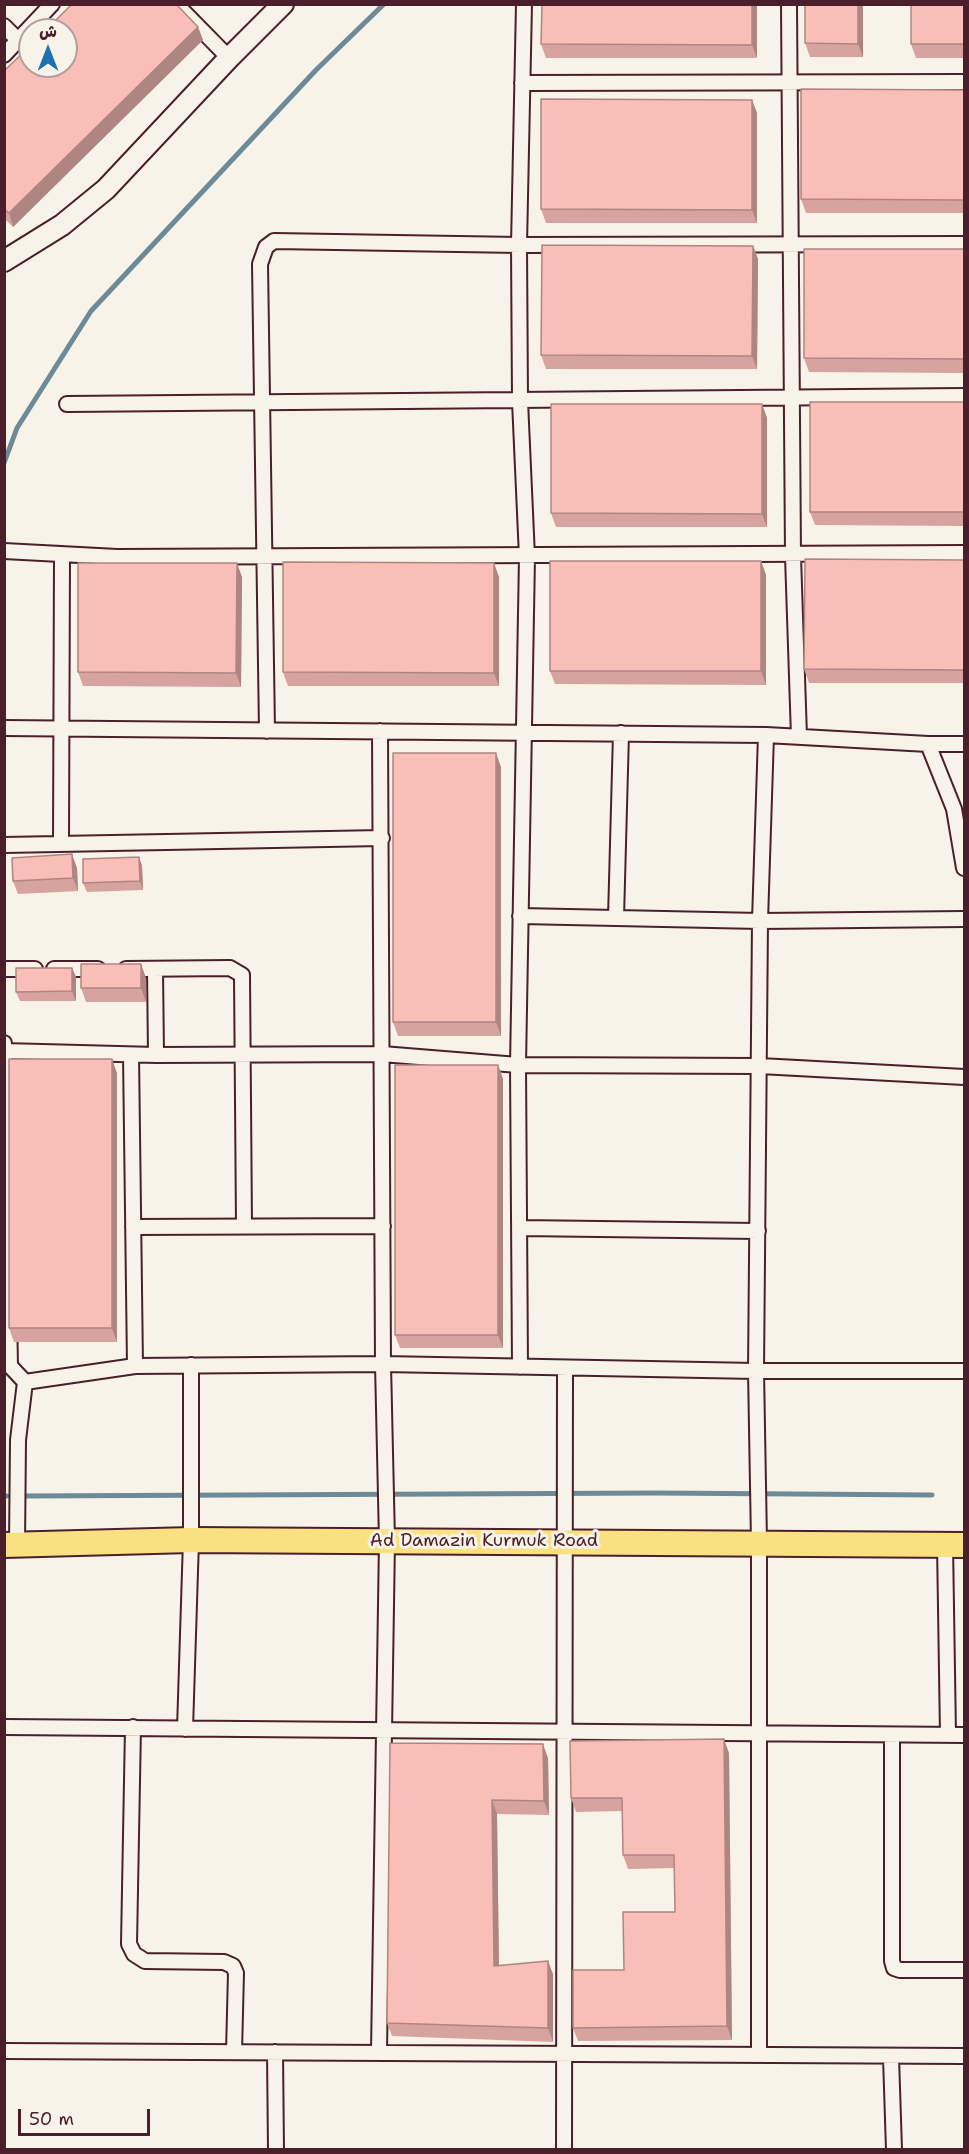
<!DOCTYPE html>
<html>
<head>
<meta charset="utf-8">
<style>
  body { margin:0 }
  #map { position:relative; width:969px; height:2154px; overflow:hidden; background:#f7f3e8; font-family:"Shantell Sans","Playpen Sans Arabic",sans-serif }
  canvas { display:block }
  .frame { position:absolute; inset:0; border:6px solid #4a1f2b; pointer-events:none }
  .north { position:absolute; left:18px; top:18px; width:60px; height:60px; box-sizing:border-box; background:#f7f3e8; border:2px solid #b29e9c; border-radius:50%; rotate:0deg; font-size:16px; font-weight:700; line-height:24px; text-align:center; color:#4a1f2b }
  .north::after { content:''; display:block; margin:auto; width:21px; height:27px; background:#1f6fb2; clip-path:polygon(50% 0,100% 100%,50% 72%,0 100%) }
  .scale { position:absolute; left:18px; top:2109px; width:132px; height:27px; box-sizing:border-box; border:3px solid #4a1f2b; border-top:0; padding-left:8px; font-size:18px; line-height:21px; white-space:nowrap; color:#4a1f2b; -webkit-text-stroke:4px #f7f3e8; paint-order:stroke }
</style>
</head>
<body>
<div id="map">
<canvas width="969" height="2154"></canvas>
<div class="frame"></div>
<div class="north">ش</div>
<div class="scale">50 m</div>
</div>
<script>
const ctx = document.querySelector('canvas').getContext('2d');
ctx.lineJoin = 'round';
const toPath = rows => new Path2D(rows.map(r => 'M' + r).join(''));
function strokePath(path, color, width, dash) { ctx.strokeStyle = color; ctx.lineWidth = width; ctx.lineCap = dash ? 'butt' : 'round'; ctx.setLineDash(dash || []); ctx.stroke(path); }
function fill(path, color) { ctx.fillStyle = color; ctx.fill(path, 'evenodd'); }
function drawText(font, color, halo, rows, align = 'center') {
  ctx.font = font + ' "Shantell Sans",sans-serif'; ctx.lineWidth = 6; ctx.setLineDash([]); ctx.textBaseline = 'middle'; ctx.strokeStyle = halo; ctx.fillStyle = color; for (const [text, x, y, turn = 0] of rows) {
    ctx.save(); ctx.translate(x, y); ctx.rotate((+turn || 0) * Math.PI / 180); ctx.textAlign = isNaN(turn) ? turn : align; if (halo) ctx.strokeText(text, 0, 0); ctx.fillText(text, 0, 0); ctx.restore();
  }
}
strokePath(toPath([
  [4,463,17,428,91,311,316,70,384,4],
  [4,1496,7,1496],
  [25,1496,656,1493,932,1495]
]), '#6d8a99', 5);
const minor = toPath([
  [176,4,229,58],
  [789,4,793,556,799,737],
  [4,26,18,40],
  [4,55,52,4],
  [522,83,964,82],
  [67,404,964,396],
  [4,551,117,557,964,553],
  [4,728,766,735,928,744,964,744],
  [267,731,260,264,266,247,274,241,519,245,964,244],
  [928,744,954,809,964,868],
  [61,844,62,555],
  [4,845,382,838],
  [520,916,760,921,964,919],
  [616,918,621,733],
  [4,969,35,969],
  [54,969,98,969],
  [126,969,230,968,242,975,244,1226],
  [155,969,156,1055],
  [4,1043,10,1366,25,1382,18,1440,17,1545],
  [4,1051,156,1055,382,1054,518,1065,760,1066,964,1077],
  [131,1055,135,1366],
  [133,1227,383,1226],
  [520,1228,758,1231],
  [520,1367,518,1065,527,557,520,401,519,245,524,4],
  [25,1382,135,1366,383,1364,756,1371,964,1371],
  [945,1544,948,1735],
  [4,1727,964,1735],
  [133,1727,129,1944,134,1954,145,1961,224,1962,233,1966,236,1973,234,2052],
  [185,1729,191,1540,191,1365],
  [892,1736,892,1961,894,1968,900,1970,964,1970],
  [4,2051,964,2056],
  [275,2052,276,2150],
  [379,2052,387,1541,383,1364,380,731],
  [759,2055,759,1542,756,1371,760,921,766,735],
  [891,2057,894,2150],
  [564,2150,565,1368]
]);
const secondary = toPath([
  [4,261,62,225,106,189,229,58,283,4]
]);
const trunk = toPath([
  [4,1545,191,1540,964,1545]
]);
strokePath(minor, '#4a1f2b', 18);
strokePath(secondary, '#4a1f2b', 24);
strokePath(trunk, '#4a1f2b', 28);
strokePath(minor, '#f7f3e8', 14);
strokePath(secondary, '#f7f3e8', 20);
strokePath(trunk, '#f9e181', 24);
fill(toPath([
  [757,4,757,58,546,58,541,44],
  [863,4,863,57,810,57,805,43],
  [964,4,964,58,916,58,911,44],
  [198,27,203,40,13,227,4,218,4,71],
  [964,90,964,213,806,213,801,199],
  [752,100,757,113,757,223,546,223,541,209],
  [753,246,758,259,757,369,546,369,541,355],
  [964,249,964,373,809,372,804,358],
  [964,402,964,526,815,525,810,512],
  [762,404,767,418,767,527,556,527,551,513],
  [964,560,964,683,809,683,804,669],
  [761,561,766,575,766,685,555,684,550,671],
  [242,577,241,687,83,686,78,672],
  [499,577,499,686,288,686,283,672],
  [501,767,501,1036,398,1036,393,1022],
  [139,857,142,866,143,890,87,892,83,883],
  [77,868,78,891,18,894,13,881],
  [72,968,76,977,76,1001,20,1001,16,992],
  [146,978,146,1002,86,1002,81,988],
  [498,1065,503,1079,503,1348,400,1348,395,1335],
  [117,1073,117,1342,14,1342,9,1328],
  [390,1743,548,1758,549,1815,497,1814,499,1965,553,1974,553,2042,392,2036,387,2023],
  [729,1753,732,2040,578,2041,573,2028,675,1912,674,1868,628,1869,623,1855,622,1811,576,1812,571,1798]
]), '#d7a39e');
fill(toPath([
  [752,4,757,4,757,58,752,45],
  [858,4,863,4,863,57,858,44],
  [198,27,203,40,13,227,9,213],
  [752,100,757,113,757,223,752,210],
  [753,246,758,259,757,369,752,356],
  [762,404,767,418,767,527,762,514],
  [761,561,766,575,766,685,761,671],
  [237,563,242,577,241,687,236,673],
  [494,563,499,577,499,686,494,673],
  [496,753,501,767,501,1036,496,1022],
  [72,854,77,868,78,891,73,878],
  [139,857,142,866,143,890,140,881],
  [141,964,146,978,146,1002,141,988],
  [72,968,76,977,76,1001,72,991],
  [112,1059,117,1073,117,1342,112,1328],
  [498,1065,503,1079,503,1348,498,1335],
  [724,1739,729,1753,732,2040,727,2026],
  [543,1744,548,1758,549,1815,544,1801],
  [492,1800,497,1814,499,1979,494,1966],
  [548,1961,553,1974,553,2042,548,2028]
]), '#af8581');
const building = toPath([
  [72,4,176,4,198,27,9,213,4,209,4,71,30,46,30,66,66,66,66,30,46,30,72,4],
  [542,4,752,4,752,45,541,44,542,4],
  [805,4,858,4,858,44,805,43,805,4],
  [911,4,964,4,964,44,911,44,911,4],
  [801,89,964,90,964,200,801,199,801,89],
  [541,99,752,100,752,210,541,209,541,99],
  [542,245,753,246,752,356,541,355,542,245],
  [804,249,964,249,964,359,804,358,804,249],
  [810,402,964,402,964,512,810,512,810,402],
  [551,404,762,404,762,514,551,513,551,404],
  [805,559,964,560,964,670,804,669,805,559],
  [550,561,761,561,761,671,550,671,550,561],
  [283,562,494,563,494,673,283,672,283,562],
  [78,563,237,563,236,673,78,672,78,563],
  [393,753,496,753,496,1022,393,1022,393,753],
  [72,854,73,878,13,881,12,858,72,854],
  [139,857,140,881,83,883,83,859,139,857],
  [81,964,141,964,141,988,81,988,81,964],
  [16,968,72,968,72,991,16,992,16,968],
  [9,1059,112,1059,112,1328,9,1328,9,1059],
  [395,1065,498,1065,498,1335,395,1335,395,1065],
  [724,1739,727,2026,573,2028,573,1970,624,1970,623,1912,675,1912,674,1855,623,1855,622,1798,571,1798,570,1741,724,1739],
  [390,1743,543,1744,544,1801,492,1800,494,1966,548,1961,548,2028,387,2023,390,1743]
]);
fill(building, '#fabeb8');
strokePath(building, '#af8581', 1.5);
drawText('18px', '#4a1f2b', '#f7f3e8', [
  ["Ad Damazin Kurmuk Road",484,1541]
]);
</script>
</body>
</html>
